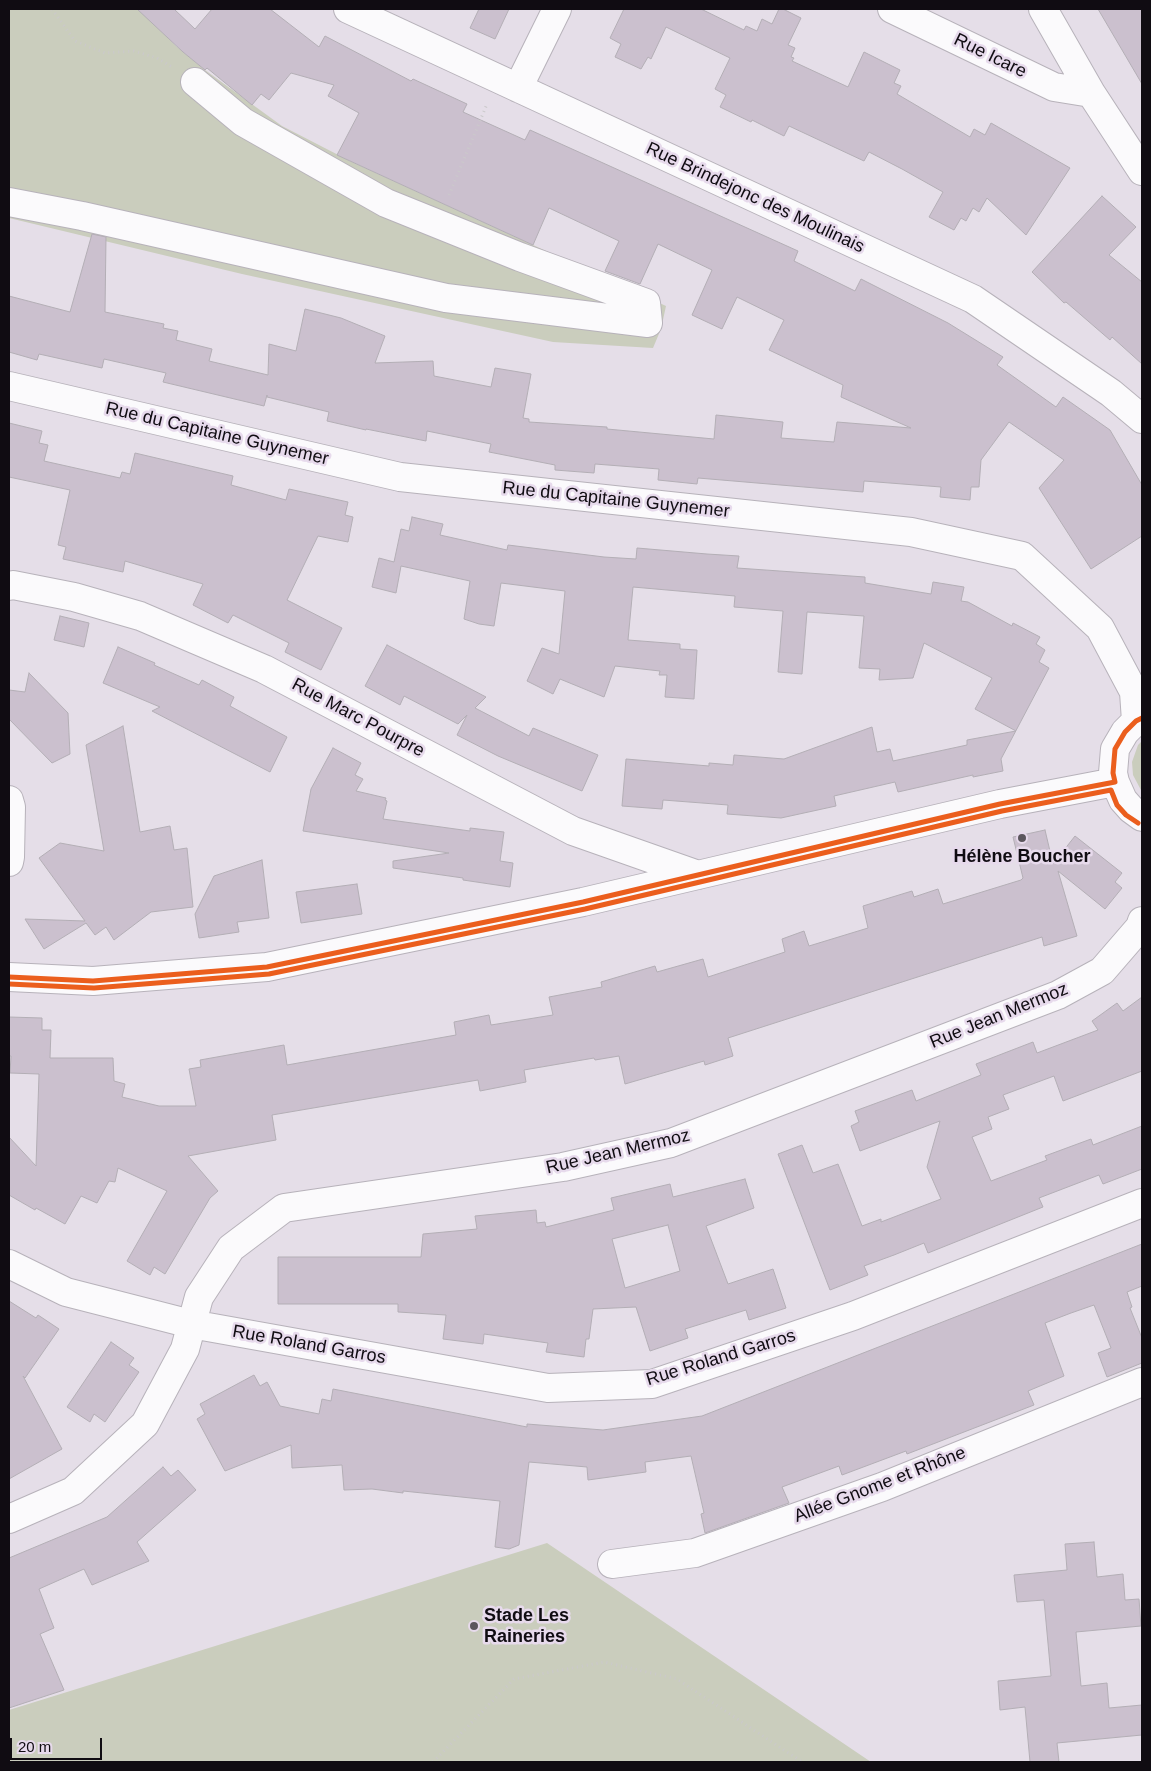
<!DOCTYPE html>
<html>
<head>
<meta charset="utf-8">
<style>
  body { margin:0 }
  #map { position:relative; width:1151px; height:1771px; overflow:hidden; background:#e5dee8; font-family:Helvetica,sans-serif }
  canvas { display:block }
  .frame { position:absolute; inset:0; border:10px solid #100c12; pointer-events:none }
  .scale { position:absolute; left:10px; top:1738px; width:92px; height:22px; box-sizing:border-box; border:2px solid #100c12; border-top:0; padding-left:6px; font-size:15px; line-height:18px; white-space:nowrap; color:#100c12; -webkit-text-stroke:4px #e7daec; paint-order:stroke }
</style>
</head>
<body>
<div id="map">
<canvas width="1151" height="1771"></canvas>
<div class="frame"></div>
<div class="scale">20 m</div>
</div>
<script>
const ctx = document.querySelector('canvas').getContext('2d');
ctx.lineJoin = 'round';
function fill(path, color) { ctx.fillStyle = color; ctx.fill(path, 'evenodd'); }
const toPath = rows => new Path2D(rows.map(r => 'M' + r).join(''));
function strokePath(path, color, width, dash) { ctx.strokeStyle = color; ctx.lineWidth = width; ctx.lineCap = dash ? 'butt' : 'round'; ctx.setLineDash(dash || []); ctx.stroke(path); }
function drawText(font, color, halo, rows, align = 'center') {
  ctx.font = font + ' Helvetica,sans-serif'; ctx.lineWidth = 5; ctx.setLineDash([]); ctx.textBaseline = 'middle'; ctx.strokeStyle = halo; ctx.fillStyle = color; for (const [text, x, y, turn = 0] of rows) {
    ctx.save(); ctx.translate(x, y); ctx.rotate((+turn || 0) * Math.PI / 180); ctx.textAlign = isNaN(turn) ? turn : align; if (halo) ctx.strokeText(text, 0, 0); ctx.fillText(text, 0, 0); ctx.restore();
  }
}
fill(toPath([
  [9,9,139,9,176,46,205,70,282,126,350,161,666,306,661,329,653,348,553,342,242,274,9,218],
  [1142,741,1142,792,1133,775,1132,762,1138,745],
  [547,1543,871,1762,9,1762,9,1710]
]), '#cacdbd');
const building = toPath([
  [137,9,174,9,195,29,212,9,270,9,319,47,325,36,411,81,413,79,467,104,463,112,525,140,530,130,798,251,794,261,855,291,861,279,948,323,1003,357,997,365,1056,407,1063,397,1110,430,1142,485,1142,536,1091,569,1039,488,1064,460,1009,422,981,460,979,487,971,487,970,500,940,497,941,487,864,481,863,492,698,478,697,484,658,480,659,469,595,464,594,473,555,470,555,465,489,452,491,444,427,431,426,441,366,429,366,430,327,421,329,412,267,397,267,395,264,406,163,382,166,373,104,359,102,368,39,354,37,360,9,352,9,296,70,312,92,234,106,237,105,312,164,324,163,328,178,331,176,340,212,349,209,361,268,375,269,344,296,351,305,309,341,318,385,336,375,363,433,361,434,376,491,387,495,368,531,374,523,418,529,419,529,422,607,427,607,429,714,439,716,415,783,422,781,438,834,442,837,422,911,428,841,397,843,385,769,350,784,320,737,297,722,329,692,315,712,270,658,244,640,284,605,271,619,241,549,208,533,245,337,155,359,113,328,96,334,85,291,73,269,100,261,94,252,105,207,68,205,70,183,52,137,9],
  [479,9,509,9,495,39,470,28,479,9],
  [624,9,701,9,744,30,746,26,757,31,762,19,772,24,779,9,783,9,801,18,788,45,795,48,791,57,794,58,792,61,848,87,864,52,900,70,894,83,901,86,897,94,970,137,974,129,985,135,991,123,1070,168,1026,235,987,198,979,212,973,208,966,221,961,218,954,230,929,217,943,192,902,169,869,152,864,161,789,126,784,136,752,120,751,122,720,107,726,95,715,89,730,58,666,27,651,59,648,57,641,69,615,57,621,44,610,38,624,9],
  [1098,9,1142,9,1142,84,1098,9],
  [1102,196,1136,227,1109,255,1142,282,1142,364,1112,337,1110,340,1066,302,1064,303,1032,272,1102,196],
  [9,423,42,431,39,443,48,445,44,461,120,478,122,472,130,474,135,453,233,476,231,485,286,500,289,489,348,502,345,515,353,517,348,542,318,536,287,600,342,628,321,670,285,652,289,643,233,615,228,623,193,605,203,584,125,561,123,572,63,559,66,547,58,545,70,490,9,477,9,423],
  [412,517,443,524,440,535,507,550,508,545,604,557,636,559,637,548,707,554,739,556,737,568,865,577,865,583,931,594,933,582,964,587,961,601,968,602,1012,626,1013,623,1040,637,1036,644,1045,650,1039,662,1049,668,1001,759,1003,771,973,777,973,775,898,792,895,782,834,796,836,806,781,818,727,814,728,805,663,800,662,809,622,806,626,759,709,766,709,763,733,765,734,755,784,759,872,727,877,752,890,749,893,761,967,745,967,740,1016,731,975,709,992,678,924,643,913,678,879,680,880,669,859,668,864,616,807,612,802,674,778,672,783,611,734,607,735,596,633,587,628,640,680,644,680,649,697,650,694,699,665,697,667,675,659,675,660,671,615,666,604,697,560,679,553,694,527,681,542,648,559,654,565,591,501,583,494,626,479,624,464,619,470,581,401,566,396,593,372,587,379,558,394,562,401,529,409,531,412,517],
  [60,616,89,623,84,647,54,640,60,616],
  [387,645,486,697,475,708,529,736,533,728,598,755,582,791,498,756,457,735,467,715,458,724,404,696,400,705,365,686,387,645],
  [118,647,155,663,154,665,199,685,202,680,234,697,230,706,287,737,270,772,152,711,160,707,103,683,118,647],
  [29,673,68,713,70,754,52,763,9,719,9,690,25,692,29,673],
  [123,726,140,832,170,826,174,850,187,848,193,907,151,912,114,940,106,927,95,935,86,923,44,949,25,919,85,921,39,858,60,843,104,851,86,745,123,726],
  [333,748,361,763,355,775,363,779,356,791,386,798,385,800,387,801,383,819,470,831,470,828,504,832,500,861,513,863,510,887,463,880,463,878,393,868,393,861,449,853,303,831,311,789,333,748],
  [1045,830,1053,864,1075,836,1122,873,1115,882,1122,888,1105,909,1058,871,1077,936,1044,946,1042,937,728,1038,733,1056,705,1065,704,1061,625,1084,619,1056,595,1060,594,1058,524,1070,526,1082,480,1091,478,1080,272,1115,276,1140,188,1156,218,1191,210,1198,165,1274,154,1267,150,1275,127,1261,167,1191,118,1168,115,1182,109,1181,97,1203,81,1196,65,1224,36,1208,35,1210,9,1195,9,1137,36,1166,39,1074,10,1073,11,1056,9,1056,9,1017,42,1018,42,1030,51,1030,50,1058,113,1058,114,1081,125,1084,122,1097,159,1106,196,1106,189,1069,201,1067,200,1060,284,1045,287,1065,456,1035,454,1022,489,1015,491,1025,553,1015,549,997,602,987,601,982,655,966,657,972,703,959,708,977,785,952,782,939,804,931,809,946,868,928,863,906,912,891,914,897,938,889,943,904,1021,880,1023,878,1013,837,1045,830],
  [262,860,269,918,237,922,239,932,199,938,195,914,214,876,262,860],
  [357,884,362,914,301,923,296,892,357,884],
  [1142,997,1142,1071,1063,1101,1054,1076,1003,1095,1009,1109,988,1117,992,1129,972,1137,991,1181,1047,1160,1045,1156,1091,1139,1093,1145,1142,1126,1142,1169,1103,1184,1099,1175,1039,1198,1043,1207,928,1253,924,1243,894,1255,864,1266,868,1275,830,1290,778,1154,802,1145,813,1173,838,1164,862,1226,881,1219,881,1222,941,1199,927,1167,940,1121,860,1151,851,1126,859,1122,855,1111,912,1090,916,1101,981,1075,976,1064,1033,1042,1037,1053,1098,1030,1092,1021,1117,1003,1123,1011,1142,997],
  [745,1179,754,1208,706,1226,728,1284,773,1269,786,1308,749,1320,746,1310,685,1329,688,1338,650,1351,636,1307,593,1309,589,1339,586,1339,584,1357,546,1352,548,1343,484,1334,483,1344,443,1339,446,1315,398,1312,398,1304,278,1304,278,1257,421,1257,423,1234,477,1229,475,1216,536,1210,537,1223,545,1222,546,1227,614,1210,611,1198,670,1184,673,1197,745,1179],
  [668,1225,680,1271,625,1288,612,1239,668,1225],
  [1142,1244,1142,1286,1127,1292,1132,1307,1130,1308,1142,1338,1142,1363,1107,1377,1098,1353,1111,1348,1094,1305,1071,1313,1045,1323,1064,1376,1028,1391,1034,1405,907,1454,906,1451,842,1475,839,1466,782,1487,789,1503,705,1533,701,1514,704,1513,691,1456,645,1462,646,1472,588,1480,587,1467,529,1462,519,1545,509,1549,495,1547,500,1501,403,1491,403,1493,372,1489,344,1490,342,1465,292,1468,291,1445,225,1471,197,1419,205,1414,200,1404,254,1375,260,1386,267,1382,280,1406,319,1414,322,1399,331,1401,333,1389,527,1427,527,1424,603,1430,702,1416,1142,1244],
  [9,1301,36,1318,38,1315,59,1329,25,1378,23,1376,62,1449,9,1479,9,1301],
  [111,1342,134,1358,129,1365,139,1372,105,1422,94,1414,90,1422,67,1407,111,1342],
  [163,1467,171,1476,178,1470,196,1490,137,1542,149,1561,92,1585,84,1569,39,1589,54,1628,40,1634,64,1690,9,1708,9,1558,107,1517,163,1467],
  [1094,1542,1097,1577,1123,1574,1125,1600,1139,1599,1141,1626,1076,1632,1081,1686,1107,1683,1109,1708,1142,1705,1142,1735,1057,1743,1059,1762,1030,1762,1025,1707,1000,1710,998,1681,1051,1676,1044,1600,1017,1602,1014,1575,1067,1570,1065,1544,1094,1542]
]);
fill(building, '#cbc0ce');
strokePath(building, '#b3aeb5', 1);
const minor = toPath([
  [348,9,973,299,1111,393,1142,419],
  [892,9,1054,87,1091,93],
  [1043,9,1091,93,1142,171],
  [518,88,557,9],
  [9,202,82,216,446,298,648,323,646,303,520,257,386,203,243,122,195,82],
  [9,386,400,477,911,532,1022,556,1100,628,1134,692,1136,721],
  [9,586,13,585,74,597,140,616,264,669,573,831,698,875],
  [1142,718,1136,721,1125,732,1115,749,1113,773,1115,782,1123,800,1131,809,1142,817],
  [9,800,11,807,10,857,9,862],
  [9,977,93,981,267,967,583,902,1000,804,1115,782],
  [9,1264,66,1292,191,1324,548,1388,652,1384,853,1316,1142,1203],
  [9,1519,73,1491,145,1424,185,1349,199,1297,231,1248,284,1208,563,1167,671,1143,1058,995,1102,971,1140,927,1142,921],
  [612,1564,695,1553,882,1487,1142,1382]
]);
strokePath(minor, '#b7b2ba', 30);
strokePath(toPath([
  [52,9,75,41,105,53,134,51,157,58,172,67],
  [449,195,487,104],
  [433,1762,514,1679,604,1662,677,1679,802,1762]
]), '#cbc9cb', 3, [1, 4]);
strokePath(minor, '#fbfafc', 28);
strokePath(toPath([
  [9,977,93,981,267,967,583,902,1000,804,1115,782,1113,773,1115,749,1125,732,1136,721,1142,718]
]), '#eb5e1d', 5);
strokePath(toPath([
  [9,984,94,988,269,974,585,909,1002,811,1111,790,1117,805,1126,815,1138,823]
]), '#eb5e1d', 5);
for (const [x, y, r, color] of [
  [1022,838,5,"#5b565d"],
  [474,1626,5,"#5b565d"]
]) { const dot = new Path2D(); dot.arc(x, y, r, 0, 2 * Math.PI); ctx.fillStyle = color; ctx.fill(dot); strokePath(dot, '#e7daec', 2); }
drawText('18px', '#100c12', '#e7daec', [
  ["Rue Icare",990,56,26],
  ["Rue Brindejonc des Moulinais",755,198,25],
  ["Rue du Capitaine Guynemer",217,434,13],
  ["Rue du Capitaine Guynemer",616,500,6],
  ["Rue Marc Pourpre",358,718,28],
  ["Rue Jean Mermoz",999,1016,-22],
  ["Rue Jean Mermoz",618,1152,-13],
  ["Rue Roland Garros",309,1345,10],
  ["Rue Roland Garros",721,1358,-17],
  ["Allée Gnome et Rhône",880,1485,-21]
]);
drawText('bold 18px', '#100c12', '#e7daec', [
  ["Hélène Boucher",1022,857],
  ["Stade Les",484,1616,"left"],
  ["Raineries",484,1637,"left"]
]);
</script>
</body>
</html>
